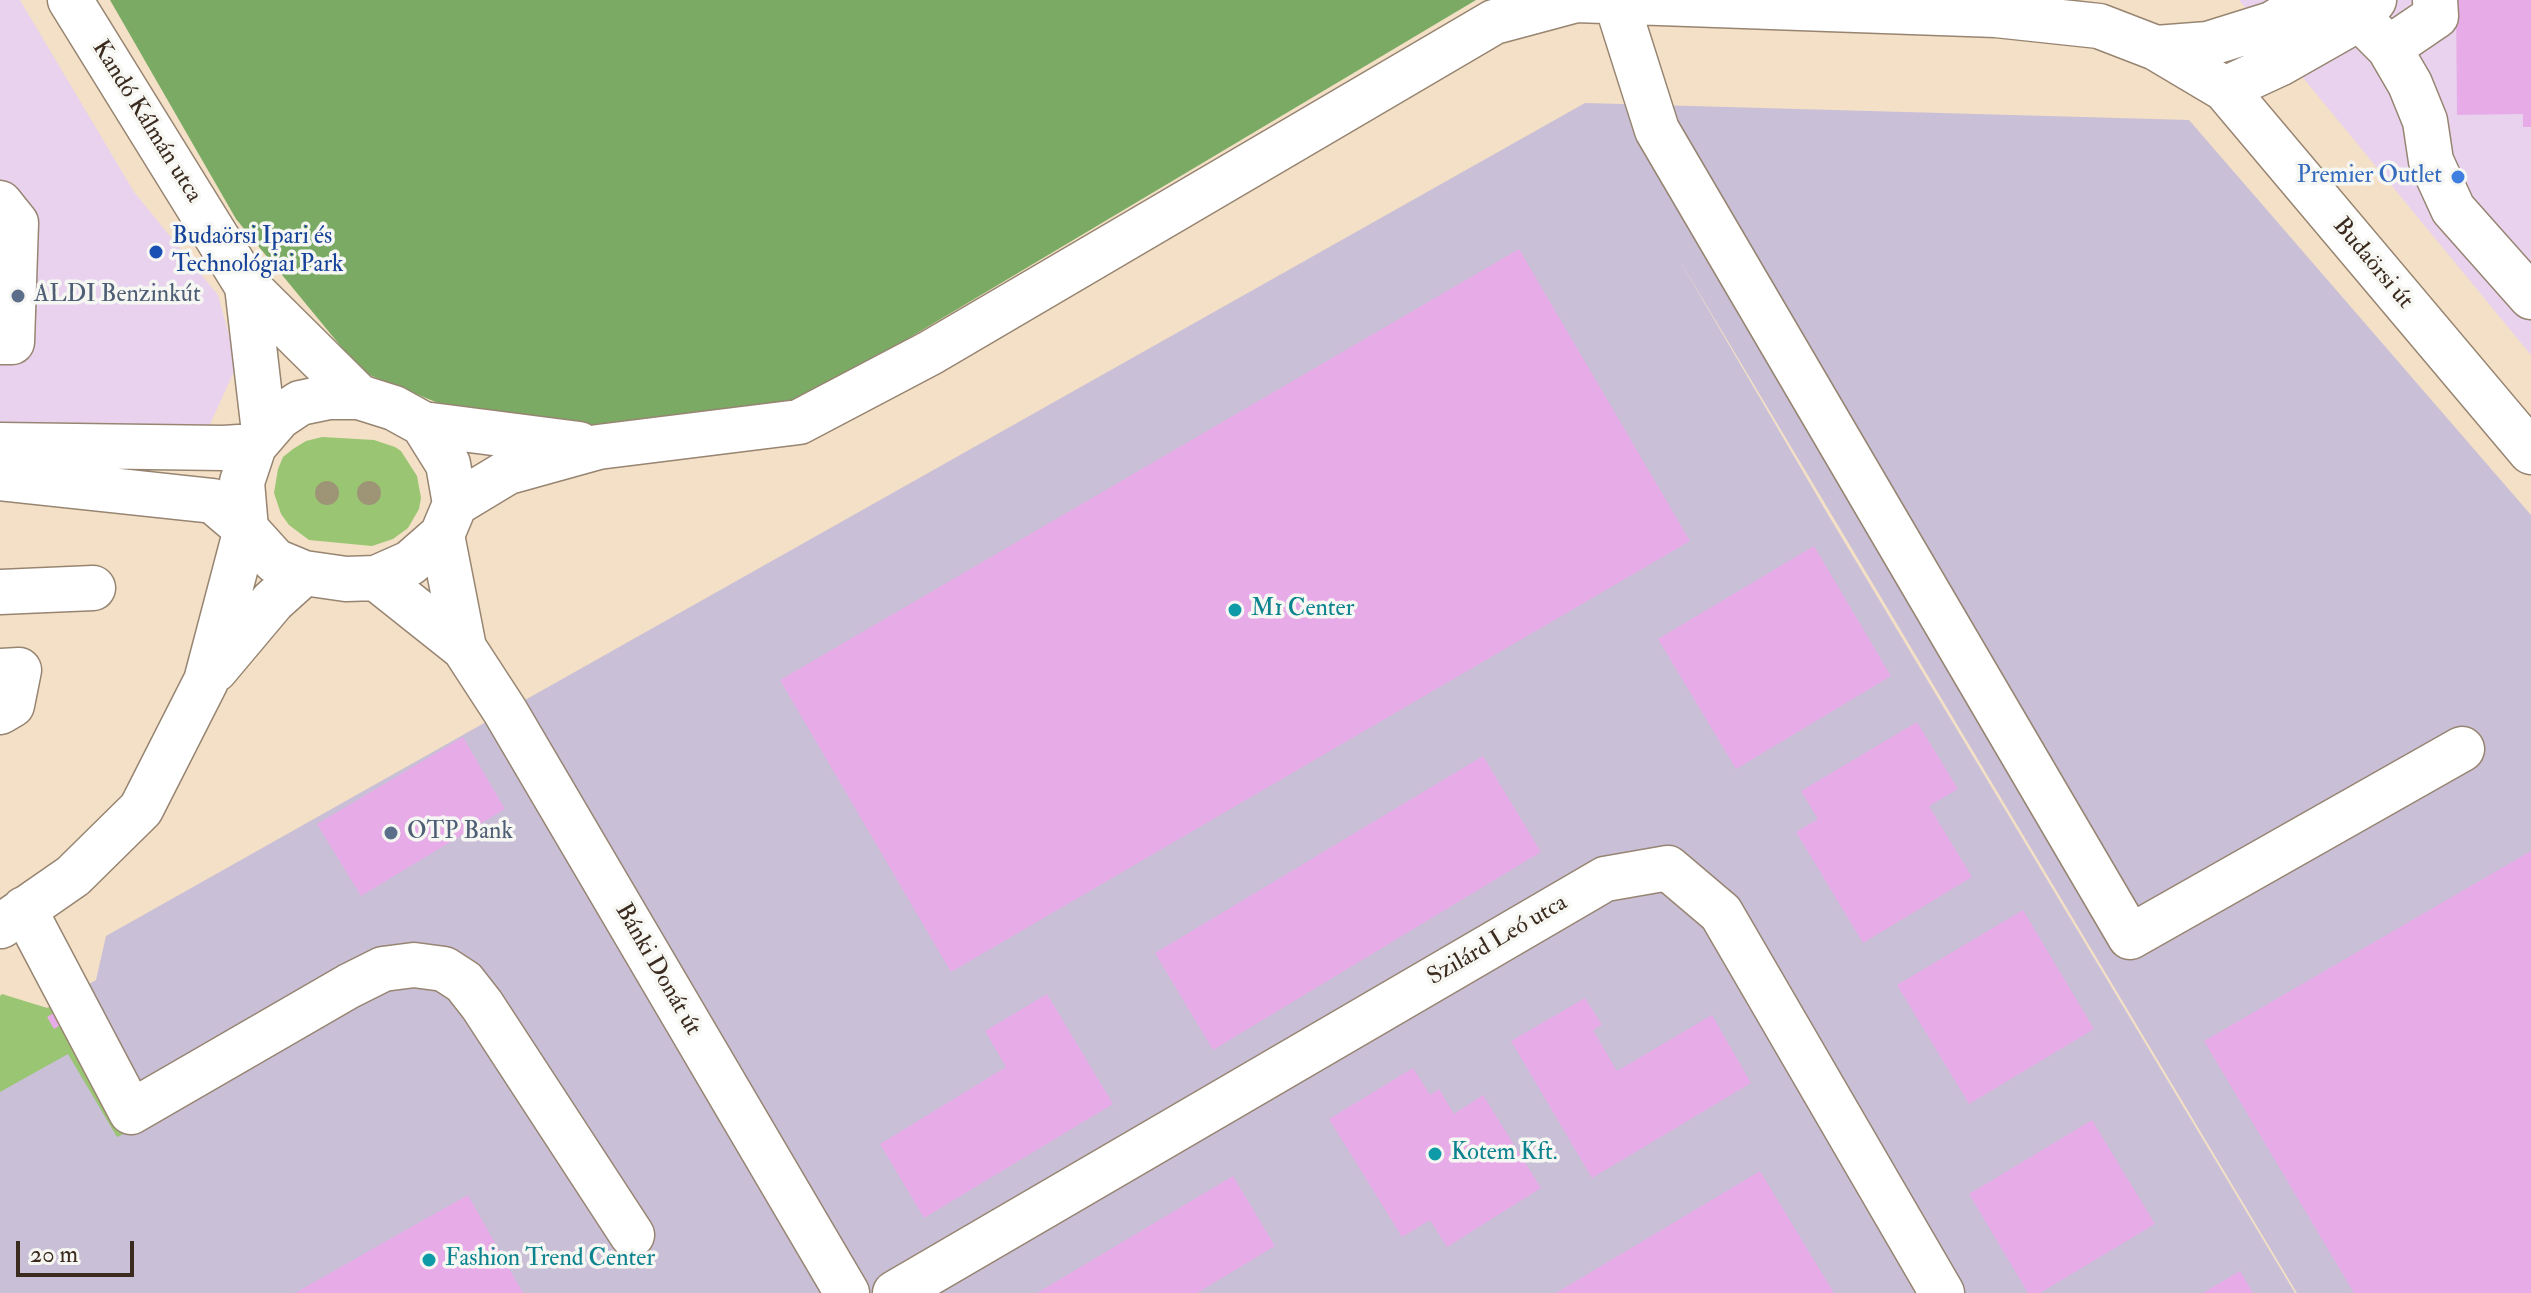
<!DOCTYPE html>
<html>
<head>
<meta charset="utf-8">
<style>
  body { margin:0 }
  #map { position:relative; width:2531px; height:1293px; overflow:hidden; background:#f3e0c6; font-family:"IM FELL Double Pica",serif }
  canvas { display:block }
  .scale { position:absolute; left:16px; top:1241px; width:118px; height:36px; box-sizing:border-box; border:4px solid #3b2a1e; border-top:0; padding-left:10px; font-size:24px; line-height:28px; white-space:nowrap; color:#3b2a1e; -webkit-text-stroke:6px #f6f6f2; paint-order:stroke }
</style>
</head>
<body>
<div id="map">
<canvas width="2531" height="1293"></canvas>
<div class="scale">20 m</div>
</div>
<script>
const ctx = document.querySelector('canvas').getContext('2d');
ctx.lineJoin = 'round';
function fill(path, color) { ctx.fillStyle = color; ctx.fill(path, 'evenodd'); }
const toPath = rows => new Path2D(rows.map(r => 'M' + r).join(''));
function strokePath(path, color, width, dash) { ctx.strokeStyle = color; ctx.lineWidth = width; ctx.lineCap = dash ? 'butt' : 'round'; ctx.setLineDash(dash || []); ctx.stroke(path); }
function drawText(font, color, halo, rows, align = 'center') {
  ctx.font = font + ' "IM FELL Double Pica",serif'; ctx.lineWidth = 7; ctx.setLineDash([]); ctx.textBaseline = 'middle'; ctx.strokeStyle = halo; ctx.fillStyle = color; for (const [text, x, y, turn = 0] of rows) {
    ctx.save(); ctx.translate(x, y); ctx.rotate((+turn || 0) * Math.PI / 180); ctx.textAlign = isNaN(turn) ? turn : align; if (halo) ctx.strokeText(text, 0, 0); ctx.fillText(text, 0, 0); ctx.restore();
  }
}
fill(toPath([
  [0,0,20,0,134,192,218,295,237,365,206,433,0,439],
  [2239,0,2531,0,2531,355]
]), '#e8d2ee');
fill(toPath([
  [1585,103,2189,120,2531,515,2531,1293,2297,1293,1677,256,1830,518,2295,1293,0,1293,0,996,48,1008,96,980,106,936]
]), '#c9bfd7');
fill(toPath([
  [322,437,374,440,395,447,401,451,417,476,421,498,419,509,408,528,393,539,372,546,309,540,289,525,281,514,274,493,278,469,283,457,293,449,306,441],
  [2,994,47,1008,57,1003,130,1131,117,1137,68,1054,0,1092,0,996]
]), '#9ac572');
fill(toPath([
  [110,0,1476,0,872,360,783,407,520,431,443,405,362,372,236,219]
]), '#7baa64');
fill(toPath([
  [2456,0,2531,0,2531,127,2523,127,2523,114,2457,115],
  [1519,249,1690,541,951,972,780,680],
  [1814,546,1891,676,1736,769,1658,639],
  [1917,722,1958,789,1929,806,1972,877,1863,943,1796,832,1818,819,1801,791],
  [463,737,505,809,361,896,317,824],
  [1483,756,1541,852,1213,1050,1155,953],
  [2531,851,2531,1293,2354,1293,2204,1041],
  [2023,910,2094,1029,1969,1104,1897,985],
  [1047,994,1113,1104,924,1218,880,1144,1006,1067,985,1031],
  [1585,998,1602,1025,1593,1030,1617,1071,1712,1015,1751,1083,1592,1178,1511,1041],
  [57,1011,64,1023,54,1029,47,1017],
  [1413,1068,1430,1095,1439,1089,1454,1114,1483,1095,1541,1188,1447,1247,1430,1220,1402,1237,1329,1119],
  [2092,1120,2155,1224,2040,1293,2028,1293,1969,1194],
  [1760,1171,1834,1293,1556,1293,1581,1278],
  [1233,1176,1275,1246,1197,1293,1037,1293],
  [468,1195,523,1293,295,1293,411,1227],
  [2240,1271,2253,1293,2203,1293]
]), '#e7ace7');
const minor = toPath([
  [70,0,247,286,359,397],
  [2341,0,2389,48,2410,84,2425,121,2431,161,2453,209,2531,297],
  [1616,1,1657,130,2130,937,2462,749],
  [2156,48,2208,44,2272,24,2312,0],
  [2389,48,2436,16,2435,0],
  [2225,89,2279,64,2360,18,2374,0],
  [0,203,16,223,12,342,0,342],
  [247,286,264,432],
  [423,424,448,464,455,504,442,535,410,563,376,578,346,579,304,573,275,561,246,529,242,482,254,446,279,417,300,403,329,397,359,397,394,408,423,424,579,444],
  [0,445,224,448,254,446],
  [0,478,213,501,246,529,206,681,141,809,73,876,1,926],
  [455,504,508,472,598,447,799,422,930,353,1494,22,1576,0,1996,15,2099,26,2156,48,2225,89,2531,452],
  [442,535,464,648],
  [376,578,464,648,505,711,847,1293],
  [0,592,93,588],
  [215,670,273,601,304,573],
  [0,671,19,670,12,705,0,712],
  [24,909,131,1112,349,986,383,969,414,965,444,969,464,982,482,1005,632,1235],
  [895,1293,1605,879,1668,868,1721,913,1942,1293]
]);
strokePath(minor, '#978572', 47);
strokePath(minor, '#fff', 44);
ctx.fillStyle = '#9e9577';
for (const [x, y] of [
  [327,493],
  [369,493]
]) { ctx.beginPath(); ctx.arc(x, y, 12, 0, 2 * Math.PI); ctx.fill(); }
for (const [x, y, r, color] of [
  [2458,177,8,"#3f7fe0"],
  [156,252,8,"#1a4fb4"],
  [18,296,8,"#5c6f8a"],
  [1235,610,8,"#0f9aa8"],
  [391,833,8,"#5c6f8a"],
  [1435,1154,8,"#0f9aa8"],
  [429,1260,8,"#0f9aa8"]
]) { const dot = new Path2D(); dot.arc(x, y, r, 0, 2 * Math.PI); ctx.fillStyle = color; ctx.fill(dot); strokePath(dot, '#f6f6f2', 3); }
drawText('24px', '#3b2a1e', '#f6f6f2', [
  ["Kandó Kálmán utca",146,122,58],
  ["Budaörsi út",2372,264,50],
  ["Szilárd Leó utca",1498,941,-30],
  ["Bánki Donát út",657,970,60]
]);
drawText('24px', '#366cbe', '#f6f6f2', [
  ["Premier Outlet",2442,177]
], 'right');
drawText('24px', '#164399', '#f6f6f2', [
  ["Budaörsi Ipari és",172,238],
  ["Technológiai Park",172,266]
], 'left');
drawText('24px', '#4e5e75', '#f6f6f2', [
  ["ALDI Benzinkút",34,296],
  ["OTP Bank",407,833]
], 'left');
drawText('24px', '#0d838f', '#f6f6f2', [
  ["M1 Center",1251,610],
  ["Kotem Kft.",1451,1154],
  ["Fashion Trend Center",445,1260]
], 'left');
</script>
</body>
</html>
